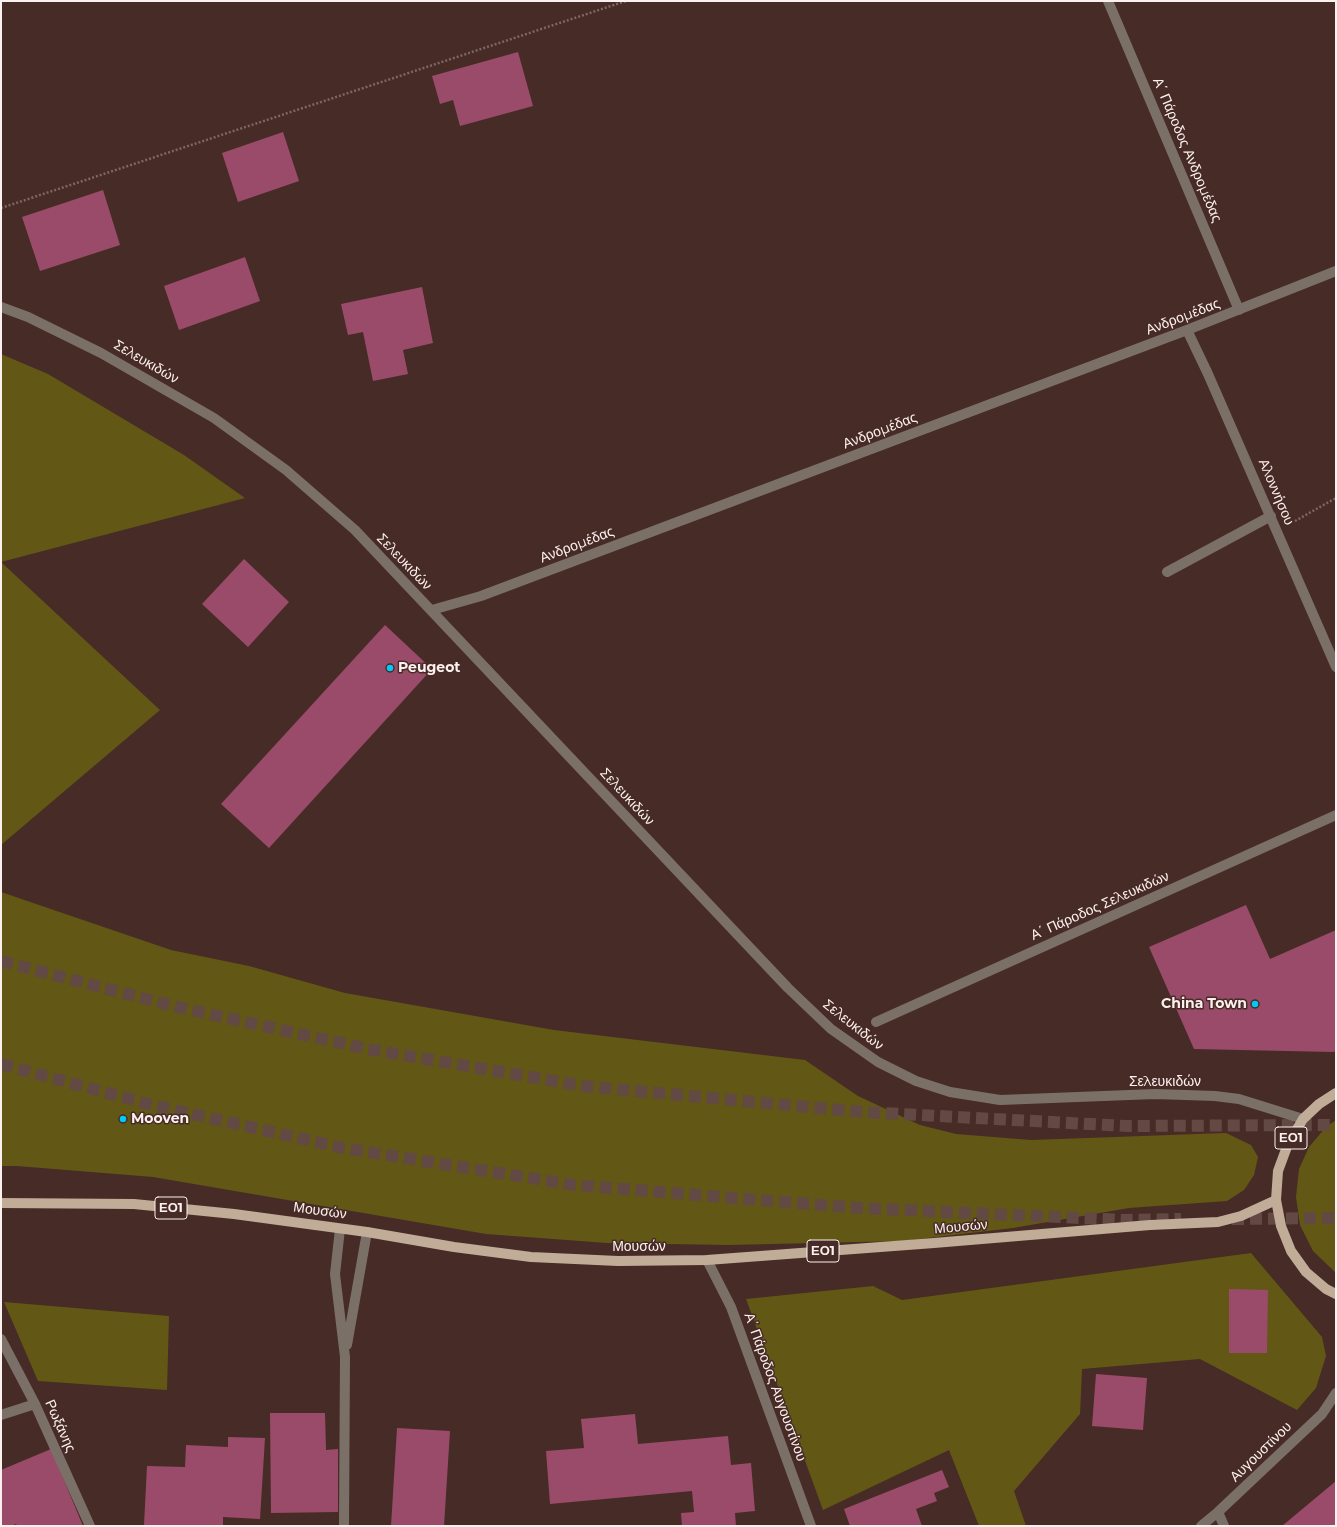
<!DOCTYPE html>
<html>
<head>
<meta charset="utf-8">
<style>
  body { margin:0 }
  #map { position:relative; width:1337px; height:1527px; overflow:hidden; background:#472b26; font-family:Montserrat,sans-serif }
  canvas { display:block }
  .frame { position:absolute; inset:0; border:2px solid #fdf1ef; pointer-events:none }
</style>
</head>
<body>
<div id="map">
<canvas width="1337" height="1527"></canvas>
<div class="frame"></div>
</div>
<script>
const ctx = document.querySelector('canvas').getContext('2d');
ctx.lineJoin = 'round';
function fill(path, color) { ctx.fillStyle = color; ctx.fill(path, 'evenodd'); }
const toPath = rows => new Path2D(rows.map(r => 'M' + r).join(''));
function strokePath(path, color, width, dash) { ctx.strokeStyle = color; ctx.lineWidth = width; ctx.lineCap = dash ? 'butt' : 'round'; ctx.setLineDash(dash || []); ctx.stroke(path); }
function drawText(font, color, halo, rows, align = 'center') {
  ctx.font = font + ' Montserrat,sans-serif'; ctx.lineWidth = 3; ctx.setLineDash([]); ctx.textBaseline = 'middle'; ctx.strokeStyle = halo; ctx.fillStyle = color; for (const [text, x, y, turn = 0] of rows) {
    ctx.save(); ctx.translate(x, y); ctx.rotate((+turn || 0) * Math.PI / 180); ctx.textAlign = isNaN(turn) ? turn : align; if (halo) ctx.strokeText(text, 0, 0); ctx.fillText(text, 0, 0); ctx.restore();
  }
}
fill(toPath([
  [1,354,48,374,184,455,245,498,1,562,160,710,1,845],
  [1,892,171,950,249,966,345,993,554,1030,805,1060,858,1096,920,1125,956,1134,1031,1140,1226,1133,1251,1145,1258,1157,1254,1175,1244,1190,1227,1201,1129,1208,1013,1228,902,1241,728,1245,607,1243,486,1234,153,1177,17,1166,1,1166],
  [1336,1120,1336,1273,1313,1251,1300,1225,1296,1197,1299,1169,1309,1147,1326,1127],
  [1251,1253,1322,1337,1326,1356,1316,1388,1297,1410,1200,1359,1082,1369,1080,1414,1014,1491,1026,1526,979,1526,949,1450,823,1510,746,1299,873,1286,902,1300],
  [4,1302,169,1316,167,1390,38,1381]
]), '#635715');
fill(toPath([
  [518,52,533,106,460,126,453,100,440,104,432,76],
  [283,132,299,181,238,202,222,153],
  [103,190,120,245,40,271,22,217],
  [245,257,260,301,179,330,164,286],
  [422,287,433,343,403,350,408,374,373,381,363,332,348,335,341,304],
  [244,559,289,602,248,647,202,604],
  [385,625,432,669,269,848,221,804],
  [1246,905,1270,959,1336,930,1336,1051,1333,1052,1194,1049,1149,947],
  [1229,1289,1268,1290,1267,1353,1229,1353],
  [1096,1374,1147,1378,1143,1430,1092,1426],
  [270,1413,325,1413,326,1450,338,1449,338,1512,271,1513],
  [635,1414,638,1444,728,1436,731,1465,751,1463,755,1511,735,1513,736,1526,682,1526,681,1513,694,1512,692,1491,550,1504,546,1451,584,1448,581,1419],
  [397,1428,450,1431,444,1526,391,1526],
  [228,1437,265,1438,260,1519,223,1517,223,1526,144,1525,147,1466,185,1467,186,1445,228,1447],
  [51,1449,83,1526,17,1526,16,1524,11,1526,1,1526,1,1470],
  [942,1470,949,1487,934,1493,937,1501,916,1509,922,1526,850,1526,844,1509],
  [1336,1481,1336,1526,1282,1526]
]), '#9b4b6a');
strokePath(toPath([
  [1,961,173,1006,368,1049,583,1086,863,1112,1127,1126,1336,1125],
  [1,1064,148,1104,343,1148,574,1185,859,1208,1125,1220,1181,1219],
  [1232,1219,1336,1218]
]), '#624944', 12, [12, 6]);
strokePath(toPath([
  [1,208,626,1],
  [1295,521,1336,498]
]), '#7e6763', 2.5, [2, 2]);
strokePath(toPath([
  [1108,1,1239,310],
  [1,307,28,317,101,353,214,418,286,470,355,530,788,988,831,1029,878,1062,916,1081,950,1092,1000,1100,1155,1094,1215,1096,1239,1099,1303,1119],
  [1187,330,1208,374,1336,667],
  [1167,572,1271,516],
  [432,610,481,596,1187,330,1336,271],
  [876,1022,1336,815],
  [340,1229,335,1274,345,1357,344,1526],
  [707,1260,731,1307,811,1526],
  [1,1339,35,1404,90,1526],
  [347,1345,367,1232],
  [1,1415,35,1404],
  [1218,1512,1224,1526],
  [1201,1526,1218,1512,1322,1414,1336,1393]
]), '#7b7067', 10);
strokePath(toPath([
  [1336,1093,1319,1104,1303,1119,1288,1144,1278,1171,1276,1200,1281,1226,1291,1251,1306,1272,1326,1289,1336,1294],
  [1,1203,134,1204,234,1214,367,1232,454,1247,531,1257,618,1261,707,1260,934,1243,1150,1225,1218,1222,1241,1216,1276,1200]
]), '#c1ac98', 10);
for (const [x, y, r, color] of [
  [390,668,4,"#00cbf8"],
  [1255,1004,4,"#00cbf8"],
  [123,1119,4,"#00cbf8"]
]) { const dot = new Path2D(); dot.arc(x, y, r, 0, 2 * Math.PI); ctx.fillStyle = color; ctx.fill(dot); strokePath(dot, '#472b26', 1.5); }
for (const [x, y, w] of [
  [1291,1138,32],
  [171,1208,32],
  [823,1251,32]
]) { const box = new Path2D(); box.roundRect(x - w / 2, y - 11, w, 22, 3); ctx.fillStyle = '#472b26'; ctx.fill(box); strokePath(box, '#fdf1ef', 1); }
drawText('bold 13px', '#fdf1ef', null, [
  ["ΕΟ1",1291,1138],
  ["ΕΟ1",171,1208],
  ["ΕΟ1",823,1251]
]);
drawText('14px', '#fdf1ef', '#472b26', [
  ["Α΄ Πάροδος Ανδρομέδας",1187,150,67],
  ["Ανδρομέδας",1183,317,-21],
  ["Σελευκιδών",146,362,30],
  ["Ανδρομέδας",880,431,-21],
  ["Αλοννήσου",1276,492,67],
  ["Ανδρομέδας",577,545,-21],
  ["Σελευκιδών",404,562,46],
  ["Σελευκιδών",627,797,47],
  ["Α΄ Πάροδος Σελευκιδών",1100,906,-24],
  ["Σελευκιδών",853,1025,38],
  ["Σελευκιδών",1165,1082],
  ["Μουσών",320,1211,8],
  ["Μουσών",961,1227,-5],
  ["Μουσών",639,1247],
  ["Α΄ Πάροδος Αυγουστίνου",775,1387,70],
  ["Ρωξάνης",60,1426,66],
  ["Αυγουστίνου",1261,1452,-44]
]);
drawText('bold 14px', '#fdf1ef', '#472b26', [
  ["Peugeot",398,668],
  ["China Town",1247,1004,"right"],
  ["Mooven",131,1119]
], 'left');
</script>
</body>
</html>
